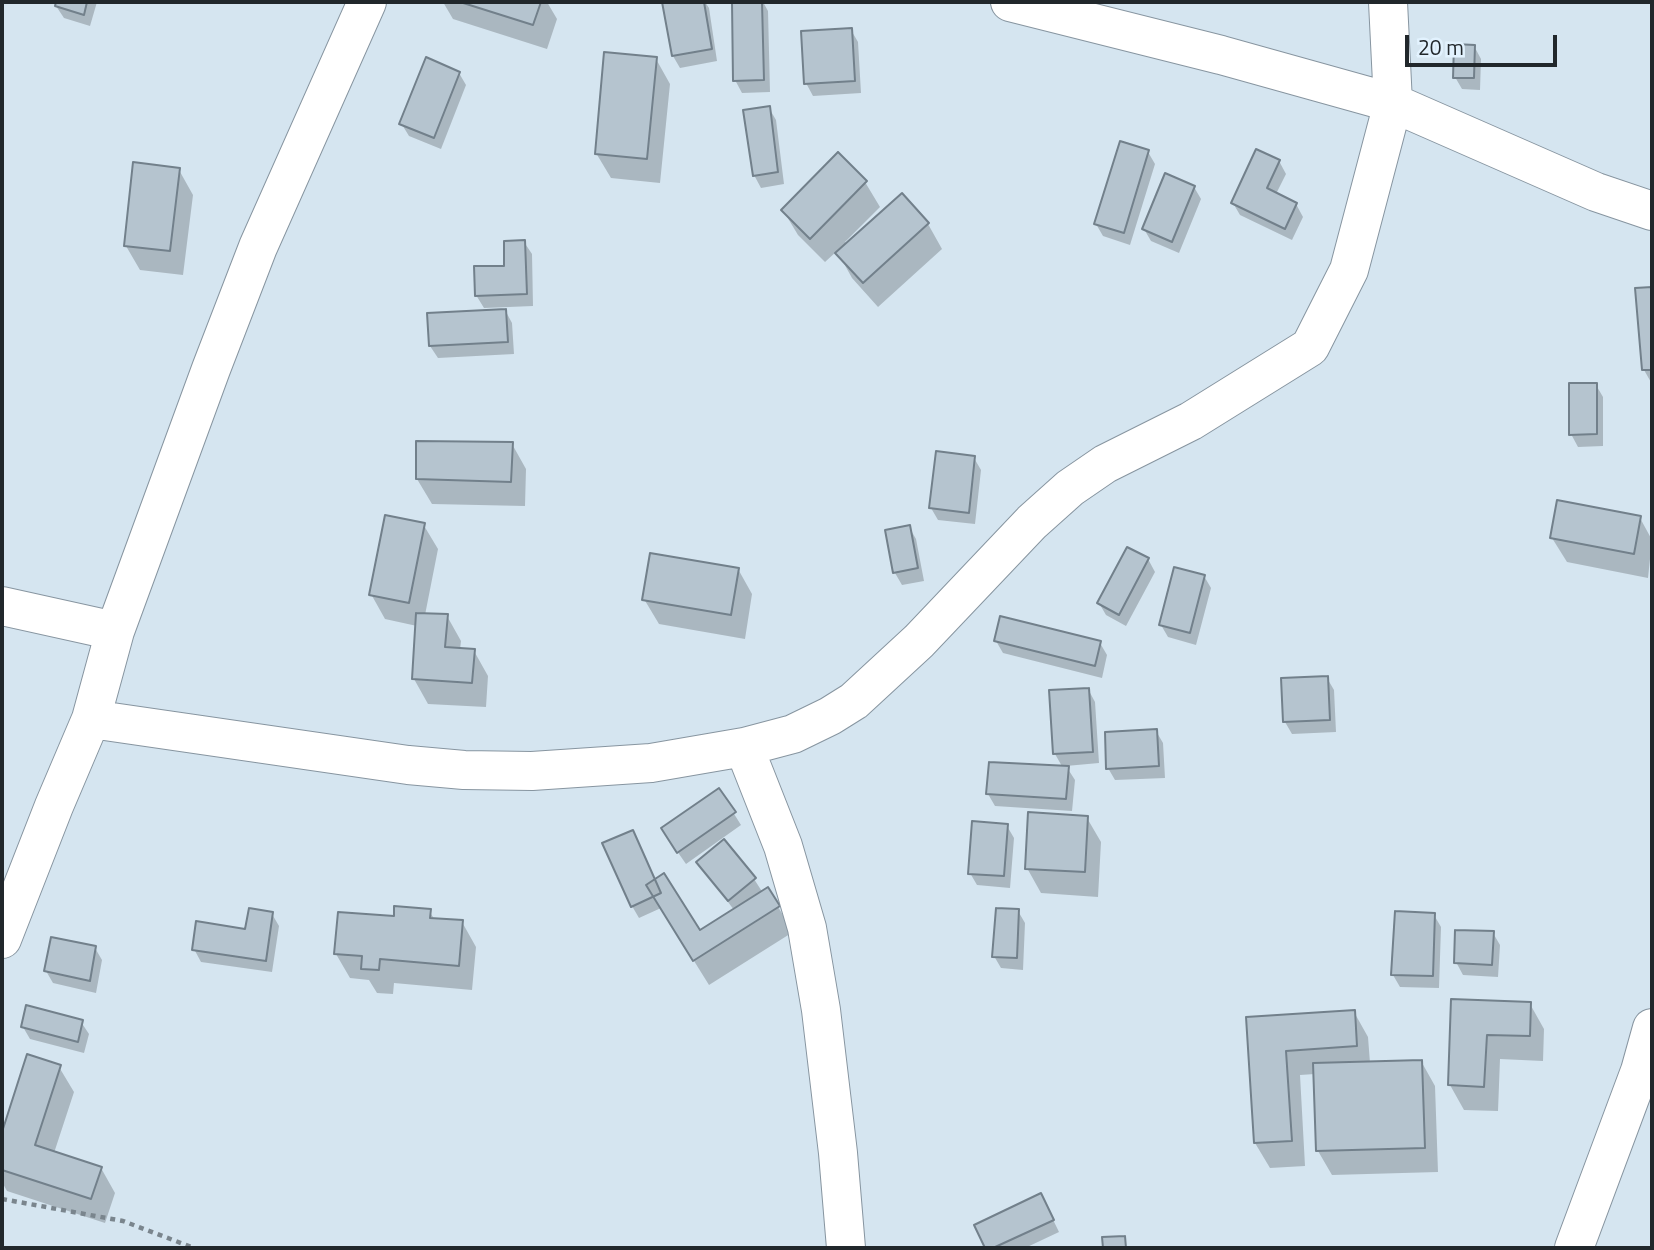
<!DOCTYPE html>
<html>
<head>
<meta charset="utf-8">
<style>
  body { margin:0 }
  #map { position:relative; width:1654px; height:1250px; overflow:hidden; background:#d5e5f0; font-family:"Titillium Web",sans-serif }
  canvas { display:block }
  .frame { position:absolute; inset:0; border:4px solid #21272b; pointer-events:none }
  .scale { position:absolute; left:1405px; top:35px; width:152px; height:32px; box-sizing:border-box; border:4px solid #21272b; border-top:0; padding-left:9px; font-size:21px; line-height:24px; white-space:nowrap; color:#21272b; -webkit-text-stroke:5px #e2f2fe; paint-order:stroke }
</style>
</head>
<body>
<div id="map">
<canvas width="1654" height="1250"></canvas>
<div class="frame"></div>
<div class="scale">20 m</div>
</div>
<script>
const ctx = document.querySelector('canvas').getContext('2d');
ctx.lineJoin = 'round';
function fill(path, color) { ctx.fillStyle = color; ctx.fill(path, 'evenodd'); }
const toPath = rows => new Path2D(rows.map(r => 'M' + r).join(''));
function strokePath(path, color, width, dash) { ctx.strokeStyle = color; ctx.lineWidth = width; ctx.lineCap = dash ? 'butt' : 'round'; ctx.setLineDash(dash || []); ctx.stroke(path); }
fill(toPath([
  [58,2,97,2,90,26,64,18,56,6],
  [443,2,547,2,557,19,547,49,453,19],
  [705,2,709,8,717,61,680,68,673,56,664,3],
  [733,2,763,2,768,11,770,92,742,93,735,80],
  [851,30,858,42,861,93,813,96,806,83],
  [1474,46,1481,59,1480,90,1462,89,1455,77],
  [656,59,670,84,660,183,611,178,596,153],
  [459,73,466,85,441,149,409,136,401,123],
  [769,108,776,120,784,184,761,188,754,175],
  [1148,152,1155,164,1130,245,1103,236,1096,224],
  [1279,161,1286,174,1276,194,1296,204,1303,217,1292,240,1240,215,1233,203],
  [179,170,193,195,183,275,140,270,126,246],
  [865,182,880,207,845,242,847,244,902,195,928,224,942,249,878,307,852,278,837,251,825,262,798,235,783,210],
  [1194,187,1201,199,1179,253,1151,241,1144,229],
  [524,242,532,254,533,306,484,308,476,295,506,267],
  [1652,288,1652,384,1644,370,1636,290],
  [505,310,512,323,514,354,438,358,430,346],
  [1596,385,1603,397,1603,446,1578,447,1571,434],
  [512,444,526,469,525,506,432,504,417,479],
  [974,458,981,470,975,524,938,520,931,508],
  [1640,518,1652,540,1648,578,1567,562,1552,538],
  [423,524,438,549,425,615,447,616,461,641,460,650,474,651,488,676,486,707,428,704,414,679,417,626,385,619,371,594],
  [909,527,916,539,924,581,902,585,895,573],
  [1148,559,1155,572,1126,626,1106,615,1099,603],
  [738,569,752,594,745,639,659,624,644,599],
  [1204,576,1211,588,1196,645,1168,637,1161,625],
  [996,641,1100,643,1107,655,1102,678,1003,653],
  [1327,678,1334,690,1336,732,1292,734,1285,722],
  [1088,689,1095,702,1099,763,1066,766,1075,780,1072,811,995,806,988,794,1063,768,1055,754,1051,691],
  [1156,731,1163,743,1165,778,1115,780,1108,768],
  [719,790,741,825,686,864,670,841],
  [1087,818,1101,842,1098,897,1041,893,1027,868],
  [1007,826,1014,838,1010,888,977,885,970,873],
  [633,832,656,881,699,932,734,910,698,862,754,879,763,893,768,890,793,932,709,985,661,908,639,918,632,906,605,844],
  [429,911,435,920,462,922,476,947,472,990,394,983,393,994,377,993,369,980,350,978,336,954,396,918],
  [1018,911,1025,923,1023,970,1001,968,994,956],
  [272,914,279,926,272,972,201,962,194,949,247,931],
  [1434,915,1441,927,1439,988,1400,987,1393,975],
  [1493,933,1500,945,1498,977,1463,975,1456,962],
  [95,948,102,960,96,993,53,983,46,971],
  [1453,1001,1530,1004,1544,1029,1543,1061,1500,1059,1498,1111,1464,1110,1450,1085],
  [1354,1012,1368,1037,1370,1063,1421,1061,1435,1086,1438,1172,1332,1175,1318,1151,1315,1074,1300,1075,1305,1166,1270,1168,1255,1143,1248,1018],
  [81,1022,89,1034,84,1053,30,1039,23,1027],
  [28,1057,59,1067,74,1092,54,1153,101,1168,115,1193,105,1223,7,1191,2,1182,2,1137],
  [1041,1195,1059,1232,1025,1248,987,1248,977,1226]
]), '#0003');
const building = toPath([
  [56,2,87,2,84,15,55,6,56,2],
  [460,2,541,2,533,25,460,2],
  [662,2,704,2,712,49,672,56,662,2],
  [732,2,762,2,764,80,733,81,732,2],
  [852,28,855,81,804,84,801,31,852,28],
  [1454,44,1475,45,1474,78,1453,78,1454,44],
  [604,52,657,57,647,159,595,154,604,52],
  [426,57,460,72,434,138,399,124,426,57],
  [770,106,778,172,753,176,743,110,770,106],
  [1120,141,1149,150,1124,233,1094,224,1120,141],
  [1256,149,1280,160,1267,188,1297,203,1285,229,1231,203,1256,149],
  [838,152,867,181,810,239,781,210,838,152],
  [133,162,180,168,170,251,124,246,133,162],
  [1165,173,1195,186,1172,242,1142,229,1165,173],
  [902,193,929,223,863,283,835,253,902,193],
  [525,240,527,294,475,296,474,266,504,266,504,241,525,240],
  [1652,287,1652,370,1642,370,1635,288,1652,287],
  [506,309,508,342,429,346,427,313,506,309],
  [1569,383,1597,383,1597,434,1569,435,1569,383],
  [416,441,513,442,511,482,416,479,416,441],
  [936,451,975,456,969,513,929,508,936,451],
  [1557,500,1641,516,1634,554,1550,538,1557,500],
  [385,515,425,523,409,603,369,595,385,515],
  [910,525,918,568,893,573,885,530,910,525],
  [1127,547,1149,558,1119,615,1097,603,1127,547],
  [650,553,739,568,731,615,642,600,650,553],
  [1174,567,1205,575,1190,633,1159,625,1174,567],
  [416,613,448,614,445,647,475,649,472,683,412,679,416,613],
  [1000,616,1101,641,1095,666,994,641,1000,616],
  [1328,676,1330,720,1283,722,1281,678,1328,676],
  [1089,688,1093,752,1053,754,1049,690,1089,688],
  [1157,729,1159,766,1106,769,1105,732,1157,729],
  [989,762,1069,766,1066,799,986,794,989,762],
  [719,788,736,812,677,853,661,828,719,788],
  [1028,812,1088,816,1085,872,1025,869,1028,812],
  [972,821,1008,824,1004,876,968,874,972,821],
  [633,830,661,893,631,907,602,843,633,830],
  [724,839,756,878,728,901,696,862,724,839],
  [664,873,700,930,768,887,780,906,693,961,646,885,664,873],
  [394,906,431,909,430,918,463,920,459,966,380,959,379,970,361,969,362,956,334,954,338,912,394,916,394,906],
  [249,908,273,912,266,961,192,950,196,921,245,929,249,908],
  [996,908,1019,909,1017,958,992,957,996,908],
  [1395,911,1435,913,1433,976,1391,975,1395,911],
  [1455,930,1494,931,1492,965,1454,963,1455,930],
  [51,937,96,946,90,981,44,971,51,937],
  [1451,999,1531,1002,1530,1036,1487,1035,1484,1087,1448,1085,1451,999],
  [26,1005,83,1020,78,1042,21,1027,26,1005],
  [1355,1010,1357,1046,1286,1051,1292,1141,1254,1143,1246,1017,1355,1010],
  [27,1054,61,1065,35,1145,102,1167,91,1199,2,1170,2,1132,27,1054],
  [1422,1060,1425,1148,1316,1151,1313,1063,1422,1060],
  [1041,1193,1054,1220,993,1248,985,1248,974,1225,1041,1193],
  [1125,1236,1126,1248,1103,1248,1102,1237,1125,1236]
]);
fill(building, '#b5c4cf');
strokePath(building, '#72808b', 2);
const minor = toPath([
  [1010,2,1221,55,1393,103,1596,192,1652,211],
  [2,606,115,631],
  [91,719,408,765,464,770,532,771,651,763,744,747,793,734,830,716,854,701,919,641,1032,522,1070,488,1105,464,1191,421,1310,347,1349,270,1393,103,1388,2],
  [744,747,783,846,807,928,821,1010,838,1153,846,1248],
  [2,939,54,806,91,719,115,631,211,369,258,247,367,2],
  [1574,1248,1640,1071,1652,1028]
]);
strokePath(minor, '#8795a0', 40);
strokePath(toPath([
  [2,1199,123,1221,194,1248]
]), '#7a858d', 4.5, [5, 5]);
strokePath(minor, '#fff', 38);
</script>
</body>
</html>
